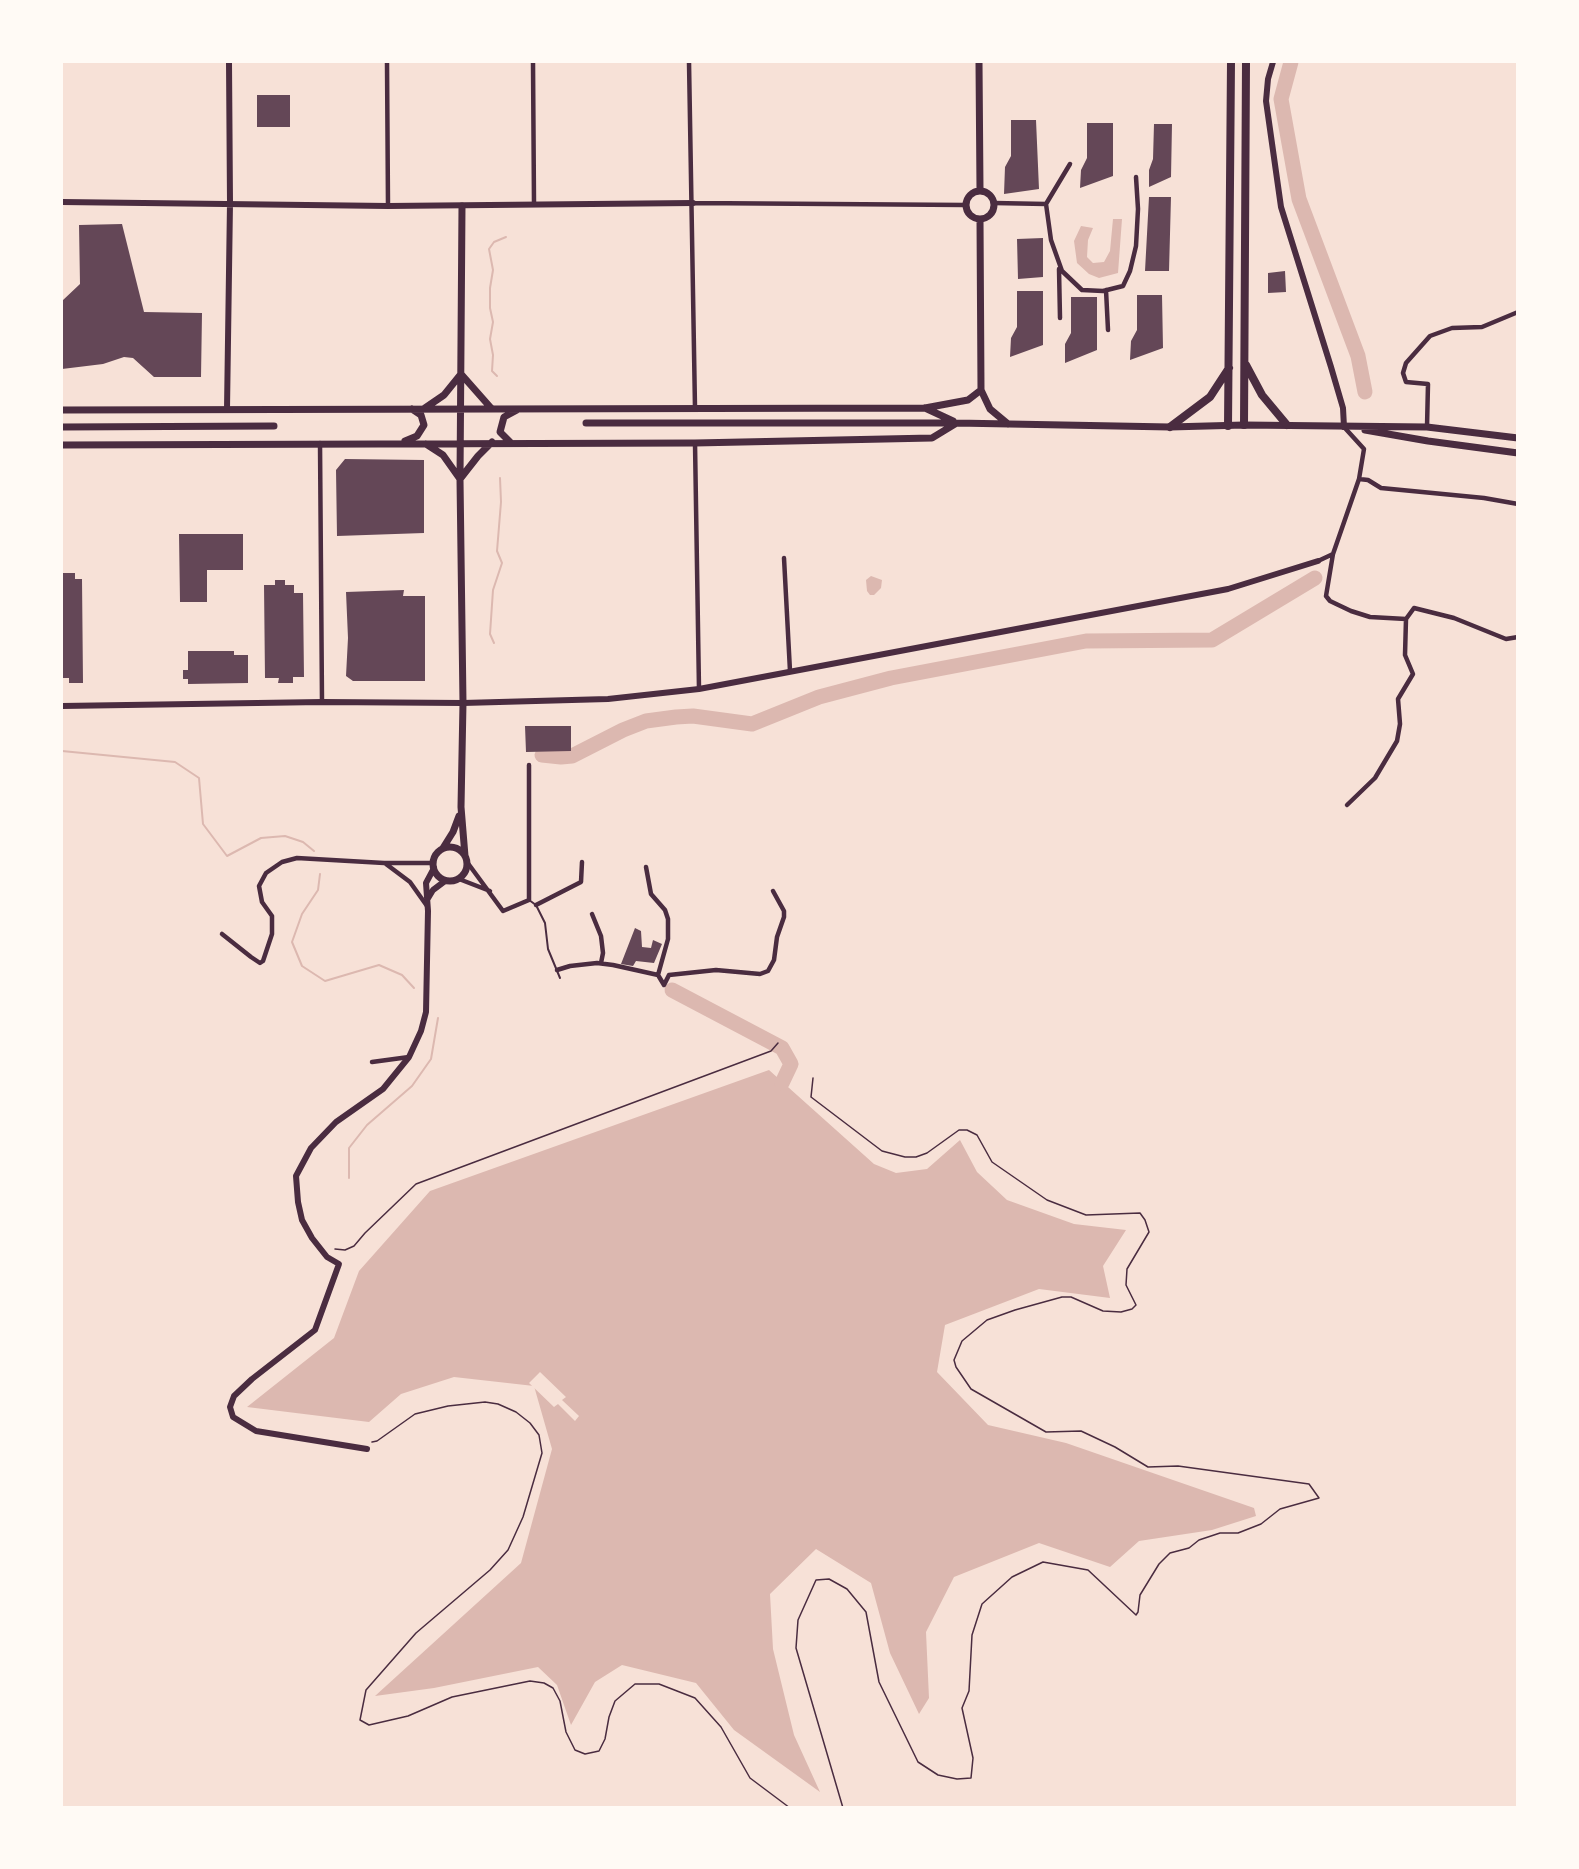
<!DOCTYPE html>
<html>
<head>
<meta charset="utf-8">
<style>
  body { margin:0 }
  #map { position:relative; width:1579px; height:1869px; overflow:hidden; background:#f7e1d7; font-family:"Asap Condensed",sans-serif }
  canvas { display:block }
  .frame { position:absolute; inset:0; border:63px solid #fffaf5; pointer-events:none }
</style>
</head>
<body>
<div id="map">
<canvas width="1579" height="1869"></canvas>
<div class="frame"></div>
</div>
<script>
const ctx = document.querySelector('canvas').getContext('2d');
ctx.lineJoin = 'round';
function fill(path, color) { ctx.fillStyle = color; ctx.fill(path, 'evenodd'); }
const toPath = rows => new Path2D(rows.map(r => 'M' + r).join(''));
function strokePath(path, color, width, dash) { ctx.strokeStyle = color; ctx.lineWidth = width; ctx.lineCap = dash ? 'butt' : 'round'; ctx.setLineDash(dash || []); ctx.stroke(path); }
fill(toPath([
  [1113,219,1122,219,1118,273,1099,278,1089,274,1077,263,1074,241,1081,226,1093,228,1088,240,1087,257,1093,263,1104,262,1110,251],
  [871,576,882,580,881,588,874,595,870,595,867,591,866,580],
  [769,1070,874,1164,896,1173,927,1169,960,1140,977,1172,1007,1200,1074,1224,1126,1230,1103,1266,1110,1298,1039,1289,945,1325,937,1372,988,1425,1066,1443,1254,1508,1256,1516,1212,1530,1139,1541,1110,1567,1039,1543,954,1577,926,1632,929,1698,919,1714,890,1653,871,1583,816,1549,770,1594,773,1649,794,1735,820,1792,734,1730,696,1683,622,1665,595,1682,571,1725,557,1685,538,1667,434,1688,375,1696,521,1563,552,1449,534,1386,454,1377,401,1394,369,1422,247,1407,334,1338,359,1271,430,1191]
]), '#dcb8b0');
fill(toPath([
  [540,1372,566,1397,562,1400,579,1416,575,1421,558,1404,554,1407,529,1383]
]), '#f7e1d7');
strokePath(toPath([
  [497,376,492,371,493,355,490,339,493,322,490,308,490,288,493,270,489,249,494,242,506,237],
  [494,643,490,634,493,590,502,563,497,551,501,502,500,478],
  [62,751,175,762,199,778,203,824,227,856,261,838,285,836,303,842,314,851],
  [320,874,318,890,302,914,292,942,302,966,325,981,379,965,402,975,414,988],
  [349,1178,349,1148,367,1125,412,1086,431,1059,438,1018]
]), '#dcb8b0', 2);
strokePath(toPath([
  [1291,62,1281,99,1299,199,1358,356,1365,392],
  [542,755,561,757,572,756,623,730,646,721,676,717,693,716,752,724,819,697,891,678,1086,641,1212,640,1315,578],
  [672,990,782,1048,791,1064,782,1083]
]), '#dcb8b0', 15);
fill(toPath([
  [257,95,290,95,290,127,257,127],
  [1011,120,1036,120,1039,189,1004,194,1005,167,1011,156],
  [1087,123,1113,123,1113,176,1080,188,1081,170,1087,158],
  [1154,124,1172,124,1171,177,1149,187,1149,170,1153,159],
  [1149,197,1171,197,1169,271,1145,271],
  [122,224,144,312,202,313,201,377,154,377,133,358,124,357,103,364,62,369,62,301,80,284,79,225],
  [1043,238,1043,277,1018,279,1017,239],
  [1285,271,1286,292,1268,293,1268,273],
  [1017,291,1043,291,1043,345,1010,357,1011,338,1017,327],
  [1137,295,1162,295,1163,348,1130,360,1131,341,1137,330],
  [1071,297,1097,297,1097,350,1065,363,1065,344,1071,333],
  [345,459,424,460,424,533,337,536,336,470],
  [179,534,243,534,243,570,207,570,207,602,180,602],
  [62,573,75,573,75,579,82,579,83,683,69,683,69,678,62,678],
  [275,580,285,580,285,585,294,585,294,593,303,593,304,677,293,677,293,683,278,683,279,678,265,678,264,585,275,585],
  [404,590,403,596,425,596,425,681,353,681,346,676,348,638,346,592],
  [188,651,234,651,234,655,248,655,248,683,188,684,188,679,183,679,183,670,188,670],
  [525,726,571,726,571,751,526,752],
  [635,928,641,931,642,947,651,948,653,940,662,944,654,963,636,961,633,966,621,964]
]), '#644757');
strokePath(toPath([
  [813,1078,811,1097,882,1151,905,1157,916,1157,927,1153,959,1130,967,1130,977,1135,992,1162,1047,1200,1086,1215,1140,1213,1145,1220,1149,1232,1127,1269,1126,1285,1136,1305,1132,1309,1121,1312,1103,1311,1071,1297,1062,1297,1015,1310,987,1320,962,1341,954,1360,956,1367,971,1389,1046,1432,1081,1431,1115,1447,1148,1467,1178,1466,1309,1484,1319,1498,1280,1509,1261,1524,1238,1533,1220,1533,1199,1540,1189,1548,1170,1553,1159,1564,1140,1595,1138,1612,1136,1615,1088,1570,1043,1562,1012,1577,982,1604,972,1635,969,1691,962,1708,973,1758,971,1778,957,1779,938,1775,918,1762,879,1682,866,1612,847,1589,829,1579,816,1580,798,1620,796,1648,843,1808],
  [335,1249,345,1250,354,1246,365,1233,416,1184,771,1051,778,1043],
  [372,1442,377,1441,415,1414,448,1406,485,1402,498,1404,516,1412,530,1423,539,1435,542,1453,523,1517,508,1550,490,1570,416,1633,366,1690,360,1720,369,1725,408,1716,452,1697,530,1681,544,1683,553,1688,560,1701,566,1732,575,1750,585,1754,599,1751,605,1739,609,1717,615,1701,635,1684,659,1684,695,1698,721,1727,750,1778,790,1808]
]), '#4a2c40', 1.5);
strokePath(toPath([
  [529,900,536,905,545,923,548,949,560,978]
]), '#4a2c40', 2);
strokePath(toPath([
  [387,62,388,206],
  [533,62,534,204],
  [689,62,695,408],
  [693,203,965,205],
  [994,203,1046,204,1070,164],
  [1046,204,1051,240,1062,271,1082,290,1103,291,1123,286,1130,271,1136,246,1138,209,1136,177],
  [1059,269,1060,318],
  [1106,290,1108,330],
  [1427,427,1428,384,1406,382,1403,373,1406,363,1430,336,1452,328,1482,327,1518,312],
  [320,443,322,702],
  [695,443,699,689],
  [1359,479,1368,480,1381,488,1484,498,1518,504],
  [1333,554,1326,596,1330,601,1351,611,1370,617,1406,619,1405,655,1413,674,1398,699,1400,724,1397,741,1375,778,1347,805],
  [784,558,790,671],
  [1318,561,1333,554,1359,479,1364,449,1344,427],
  [1406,619,1414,608,1454,618,1506,639,1518,637],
  [467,862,503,911,529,900,529,765],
  [386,864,410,882,427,906],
  [646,867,651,894,665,910,668,919,668,939,658,975],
  [459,879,490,891],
  [536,905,581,882,582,862],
  [592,914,601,936,603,953,601,963],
  [222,934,251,957,260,963,263,961,272,934,272,916,262,902,259,886,266,873,282,862,297,858,384,863,434,863],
  [557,970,570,966,597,963,613,965,658,975,664,985,669,975,716,970,760,974,768,971,774,960,777,937,784,917,784,911,773,891],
  [372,1062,409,1057]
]), '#4a2c40', 4.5);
strokePath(toPath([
  [1273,62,1268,79,1266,101,1281,207,1331,367,1343,408,1344,427],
  [62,202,388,206,693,203],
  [227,409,230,203,229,62],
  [62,706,322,702,463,703,608,699,699,689,1228,589,1318,561],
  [427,900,433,890,445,881],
  [367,1449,256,1431,233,1417,230,1407,234,1396,252,1379,315,1330,339,1264,327,1257,312,1238,302,1220,298,1202,296,1176,311,1148,336,1122,383,1089,409,1057,421,1031,426,1012,428,911,426,883,434,868]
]), '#4a2c40', 6);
strokePath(toPath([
  [979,62,980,190],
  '966 205a14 14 0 1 1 28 0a14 14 0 1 1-28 0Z',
  [462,206,460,479,463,703,461,807,465,856],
  [980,219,981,390,990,409,1008,424],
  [425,408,444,395,461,374,491,408],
  [925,408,953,421],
  [62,410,925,408,968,400,981,390],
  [586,423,956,423,1170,427,1244,425,1427,427,1518,438],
  [62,427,274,426],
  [1365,430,1428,441,1518,453],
  [405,441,417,436,424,425,421,415,412,409],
  [510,442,500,432,504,417,517,410],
  [426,444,443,455,460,479,478,456,492,442],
  [62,445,695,443,932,438,955,424],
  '433 864a17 17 0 1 1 34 0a17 17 0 1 1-34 0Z',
  [443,848,453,832,459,816]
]), '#4a2c40', 7);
strokePath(toPath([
  [1246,365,1262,395,1287,425],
  [1244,425,1246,62],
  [1228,426,1231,62],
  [1170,427,1210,397,1229,368]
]), '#4a2c40', 8);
</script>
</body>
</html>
